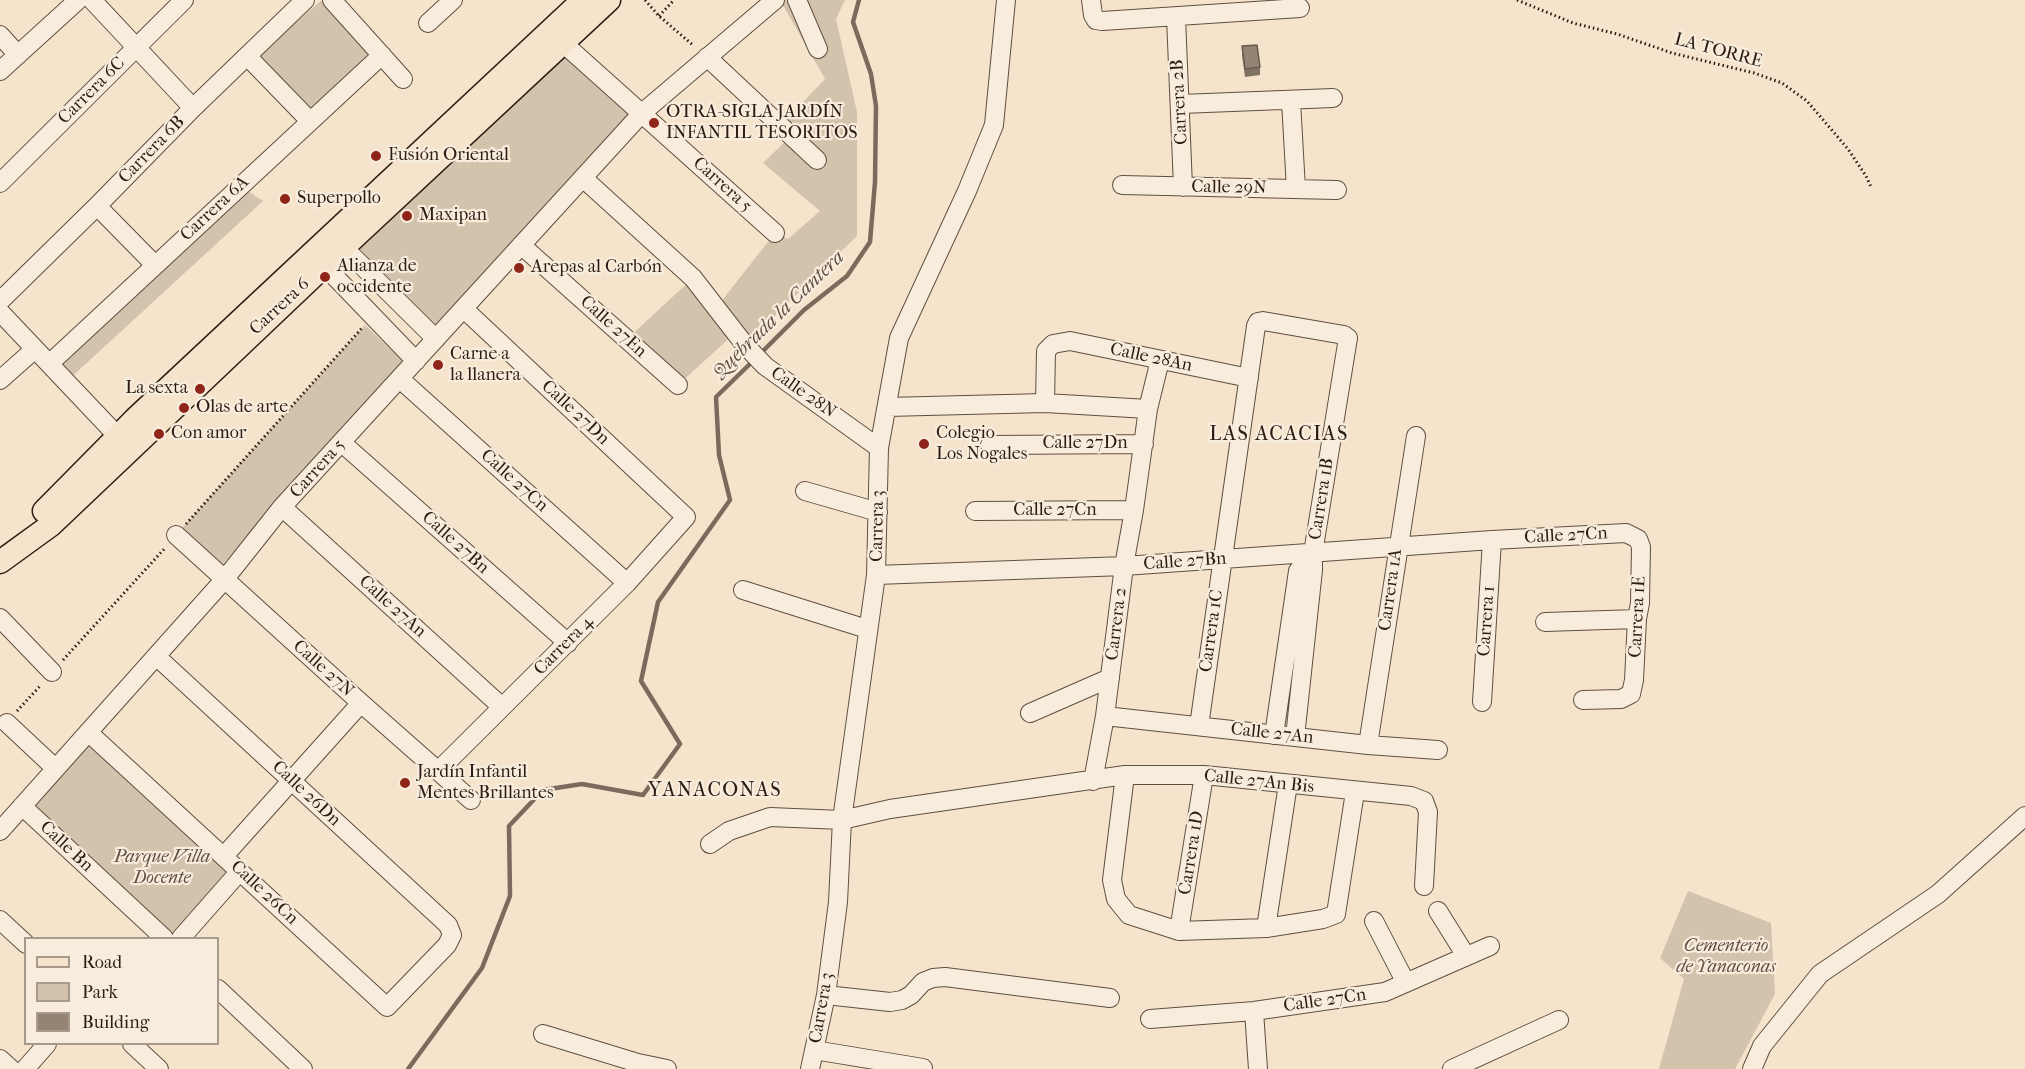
<!DOCTYPE html>
<html>
<head>
<meta charset="utf-8">
<style>
  body { margin:0 }
  #map { position:relative; width:2025px; height:1069px; overflow:hidden; background:#f5e4cb; font-family:"IM FELL French Canon",serif }
  canvas { display:block }
  .legend { position:absolute; left:24px; top:937px; width:195px; height:108px; box-sizing:border-box; background:#f8eddd; border:2px solid #a7998c; margin:0; padding:8px 10px; list-style:none; font-size:18px; color:#2d1c13 }
  .legend li { display:flex; align-items:center; gap:12px; height:30px }
  .legend b { width:30px; border:2px solid #a7998c }
</style>
</head>
<body>
<div id="map">
<canvas width="2025" height="1069"></canvas>
<ul class="legend">
<li><b style="height:8px;background:#f5e4cb"></b>Road</li>
<li><b style="height:16px;background:#d3c2ac"></b>Park</li>
<li><b style="height:16px;background:#958473"></b>Building</li>
</ul>
</div>
<script>
const ctx = document.querySelector('canvas').getContext('2d');
ctx.lineJoin = 'round';
function fill(path, color) { ctx.fillStyle = color; ctx.fill(path, 'evenodd'); }
const toPath = rows => new Path2D(rows.map(r => 'M' + r).join(''));
function strokePath(path, color, width, dash) { ctx.strokeStyle = color; ctx.lineWidth = width; ctx.lineCap = dash ? 'butt' : 'round'; ctx.setLineDash(dash || []); ctx.stroke(path); }
function drawText(font, color, halo, rows, align = 'center') {
  ctx.font = font + ' "IM FELL French Canon",serif'; ctx.lineWidth = 4.5; ctx.setLineDash([]); ctx.textBaseline = 'middle'; ctx.strokeStyle = halo; ctx.fillStyle = color; for (const [text, x, y, turn = 0] of rows) {
    ctx.save(); ctx.translate(x, y); ctx.rotate((+turn || 0) * Math.PI / 180); ctx.textAlign = isNaN(turn) ? turn : align; if (halo) ctx.strokeText(text, 0, 0); ctx.fillText(text, 0, 0); ctx.restore();
  }
}
fill(toPath([
  [322,0,324,0,379,57,303,124,246,65],
  [780,0,845,0,836,19,857,112,857,236,745,345,735,333,678,385,627,339,693,278,716,308,775,233,788,239,820,211,763,163,791,136,784,122,825,79],
  [563,43,642,113,431,334,344,247],
  [237,184,263,201,66,382,46,361],
  [365,325,403,361,223,564,182,528],
  [88,732,240,871,181,938,164,938,22,806],
  [1688,891,1771,923,1775,994,1735,1069,1659,1069,1684,979,1660,958]
]), '#d3c2ac');
strokePath(toPath([
  [760,354,804,310,847,276,870,242,875,182,876,106,871,74,853,22,859,0],
  [408,1069,482,968,510,896,509,826,543,790,582,784,643,795,680,744,641,681,658,602,730,500,719,455,716,397,754,360]
]), '#7c6b5c', 4.5);
const minor = toPath([
  [92,0,193,108],
  [332,0,403,79],
  [797,0,818,49],
  [1091,0,1093,15,1096,20,1102,21,1300,8],
  [1176,17,1183,187],
  [428,23,453,0],
  [0,35,18,55],
  [563,43,775,233],
  [247,56,310,121],
  [707,57,817,160],
  [0,71,78,0],
  [1291,101,1296,189],
  [1181,104,1333,98],
  [583,178,693,278,745,345,765,366,879,448],
  [0,183,184,0],
  [1122,185,1337,190],
  [97,206,155,265],
  [335,239,436,339],
  [521,245,678,385],
  [316,257,416,361],
  [0,301,97,206,193,108,305,0],
  [0,312,127,446],
  [49,364,382,55],
  [400,379,627,583],
  [0,380,35,349],
  [1045,403,1046,351,1053,344,1070,341,1249,378],
  [887,407,1045,403,1148,409],
  [342,443,568,643],
  [990,445,1144,444],
  [805,491,878,512],
  [282,507,502,707],
  [975,511,1134,510],
  [176,535,361,703,471,800],
  [876,575,1124,566,1492,540,1626,533,1638,539,1641,547,1640,603,1637,619,1634,680,1631,694,1621,699,1583,700],
  [743,590,867,629],
  [0,618,52,672],
  [1545,622,1637,619],
  [1482,702,1492,540],
  [1030,713,1110,678],
  [1105,716,1368,745,1438,750],
  [7,723,55,768],
  [1199,726,1256,326,1258,322,1263,321,1344,335,1348,338,1313,553,1313,570,1295,737],
  [88,732,387,1007,447,945,452,935,448,925,156,656],
  [1274,735,1298,571,1313,553],
  [1368,745,1416,436],
  [438,771,627,583,686,517,464,309],
  [1125,775,1112,880,1116,899,1129,915,1179,931,1266,928,1323,919,1336,914,1355,792],
  [1093,781,1105,716,1124,566,1134,510,1148,409,1160,360],
  [22,806,164,938],
  [0,831,224,580,282,507,642,113,775,0],
  [710,844,729,831,770,817,842,820,890,809,1125,775,1204,775,1411,796,1424,801,1428,812,1424,886],
  [224,856,361,703],
  [1438,911,1466,956],
  [0,920,26,944],
  [1374,921,1406,983],
  [1266,928,1288,784],
  [1179,931,1204,775],
  [181,938,240,871],
  [218,989,303,1069],
  [826,995,890,1002,902,1000,911,995,923,982,933,978,945,977,1110,998],
  [1254,1011,1258,1069],
  [1150,1019,1254,1011,1385,992,1490,946],
  [543,1034,638,1063,667,1069],
  [132,1044,159,1069],
  [814,1050,923,1068],
  [0,1059,11,1069],
  [25,1069,47,1044],
  [810,1069,826,995,838,902,842,820,876,575,879,448,899,338,967,191,994,125,1006,0],
  [1452,1069,1559,1020],
  [1752,1069,1762,1046,1820,974,1938,894,2025,816]
]);
const major = toPath([
  [44,511,135,419,583,0],
  [0,562,51,525,344,247,609,0]
]);
strokePath(minor, '#5f4e41', 20);
strokePath(major, '#2d1c13', 25);
strokePath(toPath([
  [645,0,659,16,694,46],
  [1517,0,1573,23,1617,34,1672,53,1754,73,1782,83,1807,101,1848,149,1866,176,1871,187],
  [659,16,674,0],
  [186,524,362,328],
  [63,660,166,547],
  [17,711,41,685]
]), '#2d1c13', 3, [1.5, 3]);
strokePath(minor, '#f8eddd', 18);
strokePath(major, '#f5e4cb', 22);
fill(toPath([
  [1242,46,1260,67,1260,75,1245,77,1242,55]
]), '#807263');
const building = toPath([
  [1257,45,1260,67,1245,69,1242,46,1257,45]
]);
fill(building, '#958473');
strokePath(building, '#685c50', 1.5);
for (const [x, y, r, color] of [
  [654,123,6,"#8f2418"],
  [376,156,6,"#8f2418"],
  [285,199,6,"#8f2418"],
  [407,216,6,"#8f2418"],
  [519,268,6,"#8f2418"],
  [325,277,6,"#8f2418"],
  [438,365,6,"#8f2418"],
  [200,389,6,"#8f2418"],
  [184,408,6,"#8f2418"],
  [159,434,6,"#8f2418"],
  [924,444,6,"#8f2418"],
  [405,783,6,"#8f2418"]
]) { const dot = new Path2D(); dot.arc(x, y, r, 0, 2 * Math.PI); ctx.fillStyle = color; ctx.fill(dot); strokePath(dot, '#f8eddd', 2); }
drawText('18px', '#2d1c13', '#f8eddd', [
  ["LA TORRE",1718,51,15],
  ["Carrera 6C",92,91,-45],
  ["Carrera 2B",1180,102,-93],
  ["Carrera 6B",152,150,-46],
  ["Carrera 5",722,185,42],
  ["Calle 29N",1229,188,1],
  ["Carrera 6A",215,209,-43],
  ["Carrera 6",280,307,-43],
  ["Calle 27En",613,327,42],
  ["Calle 28An",1151,358,12],
  ["Calle 28N",803,393,35],
  ["Calle 27Dn",575,413,43],
  ["Calle 27Dn",1085,444],
  ["Carrera 5",318,469,-48],
  ["Calle 27Cn",514,481,42],
  ["Carrera 1B",1322,499,-81],
  ["Calle 27Cn",1055,511],
  ["Carrera 3",878,526,-89],
  ["Calle 27Cn",1566,536,-3],
  ["Calle 27Bn",455,543,42],
  ["Calle 27Bn",1185,562,-4],
  ["Carrera 1A",1391,590,-82],
  ["Calle 27An",392,607,42],
  ["Carrera 1E",1638,617,-87],
  ["Carrera 1",1487,621,-86],
  ["Carrera 2",1117,624,-83],
  ["Carrera 1C",1212,631,-82],
  ["Carrera 4",564,646,-45],
  ["Calle 27N",323,669,42],
  ["Calle 27An",1272,734,6],
  ["Calle 27An Bis",1259,782,6],
  ["Calle 26Dn",306,794,43],
  ["Calle Bn",66,847,43],
  ["Carrera 1D",1192,853,-81],
  ["Calle 26Cn",264,893,43],
  ["Calle 27Cn",1325,1001,-8],
  ["Carrera 3",822,1008,-80]
]);
drawText('18px', '#2d1c13', '#f8eddd', [
  ["OTRA-SIGLA JARDÍN",666,113],
  ["INFANTIL TESORITOS",666,134],
  ["Fusión Oriental",388,156],
  ["Superpollo",297,199],
  ["Maxipan",419,216],
  ["Alianza de",337,267],
  ["occidente",337,288],
  ["Arepas al Carbón",531,268],
  ["Carne a",450,355],
  ["la llanera",450,376],
  ["La sexta",188,389,"right"],
  ["Olas de arte",196,408],
  ["Con amor",171,434],
  ["Colegio",936,434],
  ["Los Nogales",936,455],
  ["Jardín Infantil",417,773],
  ["Mentes Brillantes",417,794]
], 'left');
drawText('italic 18px', '#5f4e41', '#f8eddd', [
  ["Parque Villa",162,858],
  ["Docente",162,879],
  ["Cementerio",1726,947],
  ["de Yanaconas",1726,968]
]);
drawText('italic 20px', '#625143', '#f8eddd', [
  ["Quebrada la Cantera",779,315,-44]
]);
ctx.letterSpacing = '1.5px';
drawText('20px', '#2d1c13', '#f8eddd', [
  ["LAS ACACIAS",1279,435],
  ["YANACONAS",715,791]
]);
ctx.letterSpacing = '0px';
</script>
</body>
</html>
